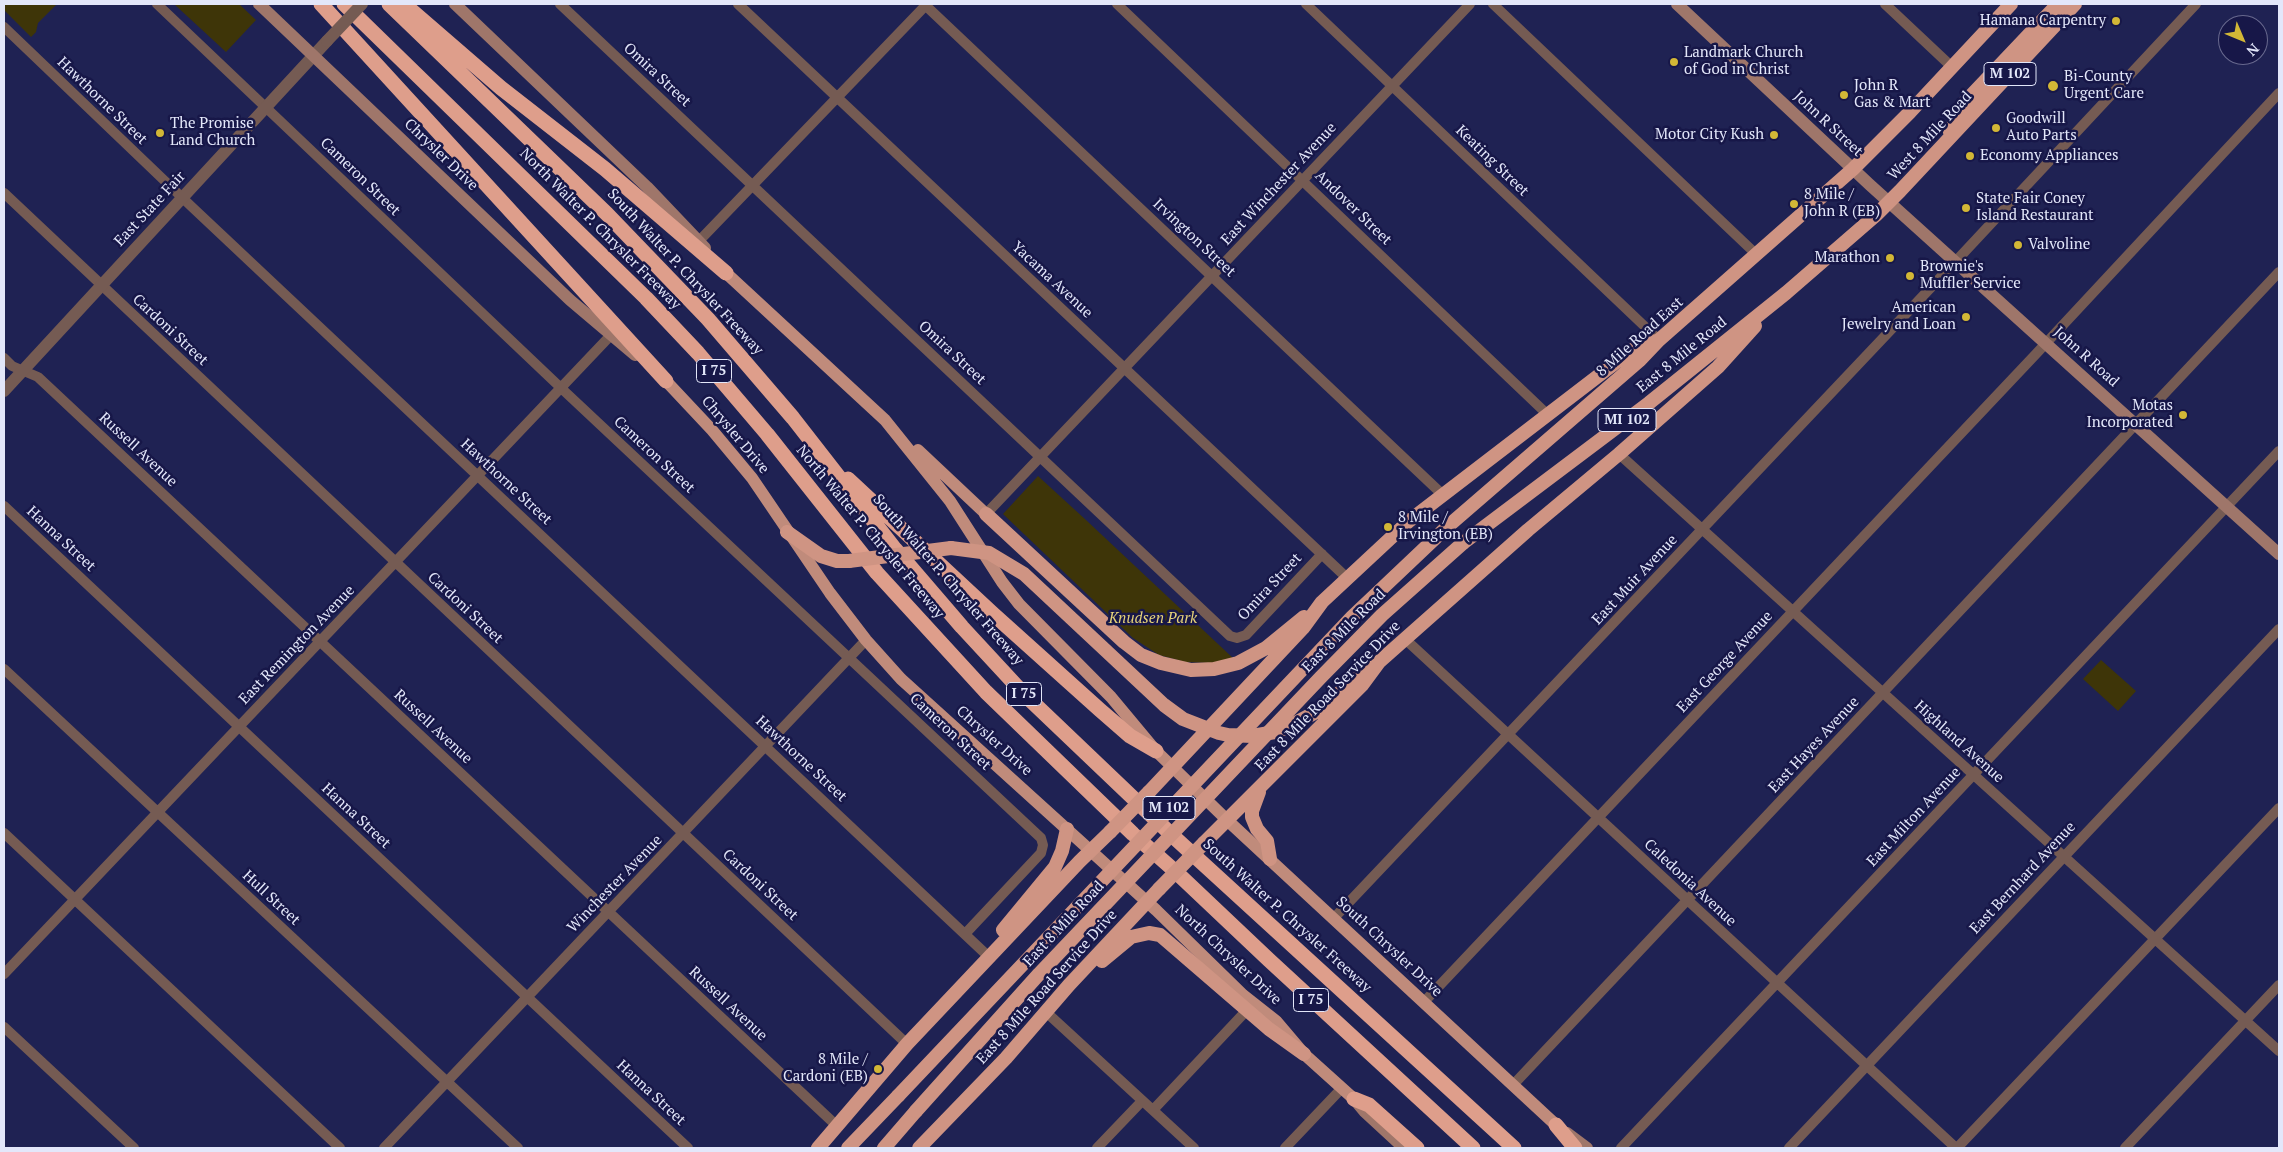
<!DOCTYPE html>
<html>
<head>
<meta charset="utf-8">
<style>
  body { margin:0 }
  #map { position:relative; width:2283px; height:1152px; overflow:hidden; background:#1f2253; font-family:"PT Serif",serif }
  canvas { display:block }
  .frame { position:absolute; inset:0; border:5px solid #e3e7fa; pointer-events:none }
  .north { position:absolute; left:2218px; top:15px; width:50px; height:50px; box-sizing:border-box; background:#171748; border:1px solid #696a8f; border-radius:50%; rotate:135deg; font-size:14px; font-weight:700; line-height:20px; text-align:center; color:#e3e7fa }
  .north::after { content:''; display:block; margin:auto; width:18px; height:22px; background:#d2b736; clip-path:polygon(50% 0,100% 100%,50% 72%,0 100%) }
</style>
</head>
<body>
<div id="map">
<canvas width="2283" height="1152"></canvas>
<div class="frame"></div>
<div class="north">N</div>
</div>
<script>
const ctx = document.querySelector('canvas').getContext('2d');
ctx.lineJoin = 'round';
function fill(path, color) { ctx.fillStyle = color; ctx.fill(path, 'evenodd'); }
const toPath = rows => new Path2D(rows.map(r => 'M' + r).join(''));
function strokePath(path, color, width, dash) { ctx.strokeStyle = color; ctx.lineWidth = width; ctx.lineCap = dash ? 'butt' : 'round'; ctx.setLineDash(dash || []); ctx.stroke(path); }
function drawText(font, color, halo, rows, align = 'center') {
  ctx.font = font + ' "PT Serif",serif'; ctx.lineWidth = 5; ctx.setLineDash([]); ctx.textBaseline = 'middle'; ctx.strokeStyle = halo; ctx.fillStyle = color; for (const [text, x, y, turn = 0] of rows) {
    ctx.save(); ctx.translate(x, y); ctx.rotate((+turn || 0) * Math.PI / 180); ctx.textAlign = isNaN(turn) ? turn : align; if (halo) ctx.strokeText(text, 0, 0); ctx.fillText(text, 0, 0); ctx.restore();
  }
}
fill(toPath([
  [4,4,57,4,38,23,36,32,31,37,4,10],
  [174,4,239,4,256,20,226,52],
  [1038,476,1086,520,1234,659,1211,663,1185,662,1159,655,1133,638,1003,514],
  [2101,660,2136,691,2118,711,2083,679]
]), '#3e3508');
strokePath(toPath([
  [157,4,561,388,1041,838,1043,845,1041,853,965,934],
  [560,4,1230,636,1237,638,1246,635,1322,554],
  [738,4,1346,577],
  [924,4,1443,495],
  [1117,4,1547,414],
  [1306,4,1659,340],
  [1493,4,1757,255],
  [1885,4,1952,67],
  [4,27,192,207,989,957],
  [4,193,907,1044],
  [699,241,927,4],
  [4,358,12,366,38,377,837,1126],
  [1619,454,2279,1051],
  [4,506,688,1148],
  [986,514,1470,4],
  [1405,639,1956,1148],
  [4,669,518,1148],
  [4,833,340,1148],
  [1334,918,1956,261,2196,4],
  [4,974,611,335],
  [1424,1002,2035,355,2279,93],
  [1046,1012,1194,1148],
  [4,1027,134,1148],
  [1513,1085,2279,272],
  [1153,1110,1247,1010,1247,1005],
  [384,1148,866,640],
  [1097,1148,1142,1101],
  [1285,1148,1342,1088],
  [1621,1148,2279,451],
  [1789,1148,2279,629],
  [1957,1148,2279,808],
  [2125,1148,2279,985]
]), '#755b53', 10);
strokePath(toPath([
  [4,391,327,41]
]), '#755b53', 12);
strokePath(toPath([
  [259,4,570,300,635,355],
  [455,4,647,187,705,248],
  [1677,4,1870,185,2279,554],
  [1354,1099,1364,1111,1404,1148],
  [1567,1133,1587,1148]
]), '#9f766a', 12);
strokePath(toPath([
  [726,273,885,420,950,501,1002,582,1019,604,1111,697,1156,751,1227,820,1556,1125],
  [666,381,712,430,752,478,830,593,866,640,901,679,1156,910,1243,995,1276,1021,1304,1054,1354,1099],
  [918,450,986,514]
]), '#c08b7b', 12);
strokePath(toPath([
  [1950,132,1964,103,2058,4],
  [986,514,1124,642,1141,655,1161,663,1191,670,1214,669,1238,663,1266,648,1304,617],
  [1447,527,1640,360,1659,340,1853,169,1910,112,2011,4],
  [787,532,821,556,837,561,849,561],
  [1463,543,1649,403,1786,293,1876,215,1900,191,2075,4],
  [951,548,989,553,1024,574,1164,705,1183,719,1219,733,1228,735,1252,736,1275,732,1288,727,1316,712,1370,668],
  [1149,792,1303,628,1322,602,1409,521,1632,350,1656,341],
  [1259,792,1252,811,1252,817,1257,829,1267,841,1270,859],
  [1204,843,1362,685,1379,662,1528,530,1619,454,1718,367,1755,326],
  [1003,930,1055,867,1062,851,1067,829],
  [1102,961,1131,937,1149,933,1160,935,1269,1029,1304,1054],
  [818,1148,907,1044,1080,861,1110,832],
  [848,1148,898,1096],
  [884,1148,916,1111],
  [919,1148,1006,1058,1069,985,1159,889]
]), '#cf9483', 14);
strokePath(toPath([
  [321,4,666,381],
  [344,4,646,298,698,353,767,434,877,573,986,692,1133,834,1176,872,1269,960,1473,1148],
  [389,4,607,214,708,319,793,418,895,549,962,627,1024,694,1175,838,1514,1148],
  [404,4,501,88,605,169,726,273],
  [848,479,992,613,1100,710,1130,736,1156,751],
  [1354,1099,1369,1105,1417,1148],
  [1556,1125,1575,1148]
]), '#de9e8b', 15);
strokePath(toPath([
  [327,41,362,4]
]), '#755b53', 12);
strokePath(toPath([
  [849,561,951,548],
  [1110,832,1149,792],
  [1159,889,1204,843],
  [898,1096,1352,617,1447,527],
  [916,1111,1039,974,1321,677,1382,615,1463,543]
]), '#cf9483', 14);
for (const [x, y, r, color] of [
  [2116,21,5,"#d2b736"],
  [1674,62,5,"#d2b736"],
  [2053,86,6,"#d2b736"],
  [1844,95,5,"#d2b736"],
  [1996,128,5,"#d2b736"],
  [160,133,5,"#d2b736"],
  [1774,135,5,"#d2b736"],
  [1970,156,5,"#d2b736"],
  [1794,204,5,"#d2b736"],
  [1966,208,5,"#d2b736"],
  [2018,245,5,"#d2b736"],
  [1890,258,5,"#d2b736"],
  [1910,276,5,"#d2b736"],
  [1966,317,5,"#d2b736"],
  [2183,415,5,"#d2b736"],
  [1388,527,5,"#d2b736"],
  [878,1069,5,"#d2b736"]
]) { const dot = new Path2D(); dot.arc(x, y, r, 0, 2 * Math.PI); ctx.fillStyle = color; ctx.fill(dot); strokePath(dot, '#171748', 2); }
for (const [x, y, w] of [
  [2010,74,52],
  [714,371,35],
  [1627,420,58],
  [1024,694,35],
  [1169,808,52],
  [1311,1000,35]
]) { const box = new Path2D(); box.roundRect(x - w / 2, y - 11.5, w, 23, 4); ctx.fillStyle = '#171748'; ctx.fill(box); strokePath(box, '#e3e7fa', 1); }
drawText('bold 14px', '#e3e7fa', null, [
  ["M 102",2010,74],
  ["I 75",714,371],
  ["MI 102",1627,420],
  ["I 75",1024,694],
  ["M 102",1169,808],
  ["I 75",1311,1000]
]);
drawText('15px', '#e3e7fa', '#171748', [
  ["Hamana Carpentry",2106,21,"right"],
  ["Landmark Church",1684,53],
  ["of God in Christ",1684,70],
  ["Bi-County",2064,77],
  ["Urgent Care",2064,94],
  ["John R",1854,86],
  ["Gas & Mart",1854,103],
  ["Goodwill",2006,119],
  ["Auto Parts",2006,136],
  ["The Promise",170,124],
  ["Land Church",170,141],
  ["Motor City Kush",1764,135,"right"],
  ["Economy Appliances",1980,156],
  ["8 Mile /",1804,195],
  ["John R (EB)",1804,212],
  ["State Fair Coney",1976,199],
  ["Island Restaurant",1976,216],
  ["Valvoline",2028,245],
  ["Marathon",1880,258,"right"],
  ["Brownie's",1920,267],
  ["Muffler Service",1920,284],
  ["American",1956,308,"right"],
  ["Jewelry and Loan",1956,325,"right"],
  ["Motas",2173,406,"right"],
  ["Incorporated",2173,423,"right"],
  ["8 Mile /",1398,518],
  ["Irvington (EB)",1398,535],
  ["8 Mile /",868,1060,"right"],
  ["Cardoni (EB)",868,1077,"right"]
], 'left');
drawText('15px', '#e3e7fa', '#171748', [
  ["Omira Street",657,75,43],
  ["Hawthorne Street",102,101,44],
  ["John R Street",1828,124,43],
  ["West 8 Mile Road",1930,136,-47],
  ["Chrysler Drive",441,155,44],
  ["Keating Street",1492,161,44],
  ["Cameron Street",360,177,44],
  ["East Winchester Avenue",1279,184,-47],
  ["Andover Street",1353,208,44],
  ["East State Fair",150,209,-47],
  ["North Walter P. Chrysler Freeway",600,229,45],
  ["Irvington Street",1194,238,43],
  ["South Walter P. Chrysler Freeway",685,272,47],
  ["Yacama Avenue",1052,280,43],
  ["Cardoni Street",170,330,43],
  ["8 Mile Road East",1640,337,-42],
  ["Omira Street",952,353,43],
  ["East 8 Mile Road",1682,355,-39],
  ["John R Road",2086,357,42],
  ["Chrysler Drive",735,435,50],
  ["Russell Avenue",138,450,43],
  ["Cameron Street",654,455,43],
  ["Hawthorne Street",506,482,43],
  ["North Walter P. Chrysler Freeway",870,532,50],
  ["Hanna Street",61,539,43],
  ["South Walter P. Chrysler Freeway",948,580,49],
  ["East Muir Avenue",1635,580,-47],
  ["Omira Street",1270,587,-47],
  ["Cardoni Street",465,608,43],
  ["East 8 Mile Road",1344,631,-45],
  ["East Remington Avenue",297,645,-46],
  ["East George Avenue",1725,662,-47],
  ["East 8 Mile Road Service Drive",1328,696,-46],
  ["Russell Avenue",433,727,43],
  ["Cameron Street",950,732,43],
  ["Chrysler Drive",994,741,42],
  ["Highland Avenue",1959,742,42],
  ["East Hayes Avenue",1814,745,-47],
  ["Hawthorne Street",801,759,43],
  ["Hanna Street",356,816,43],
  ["East Milton Avenue",1914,817,-47],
  ["East Bernhard Avenue",2023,878,-47],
  ["Caledonia Avenue",1690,883,43],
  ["Winchester Avenue",615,884,-46],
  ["Cardoni Street",760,885,43],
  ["Hull Street",271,898,43],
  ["South Walter P. Chrysler Freeway",1287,916,42],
  ["East 8 Mile Road",1064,924,-47],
  ["South Chrysler Drive",1389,947,43],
  ["North Chrysler Drive",1228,955,43],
  ["East 8 Mile Road Service Drive",1047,987,-48],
  ["Russell Avenue",728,1004,43],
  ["Hanna Street",651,1093,43]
]);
drawText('italic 15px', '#e6d279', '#171748', [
  ["Knudsen Park",1153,619]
]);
</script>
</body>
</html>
